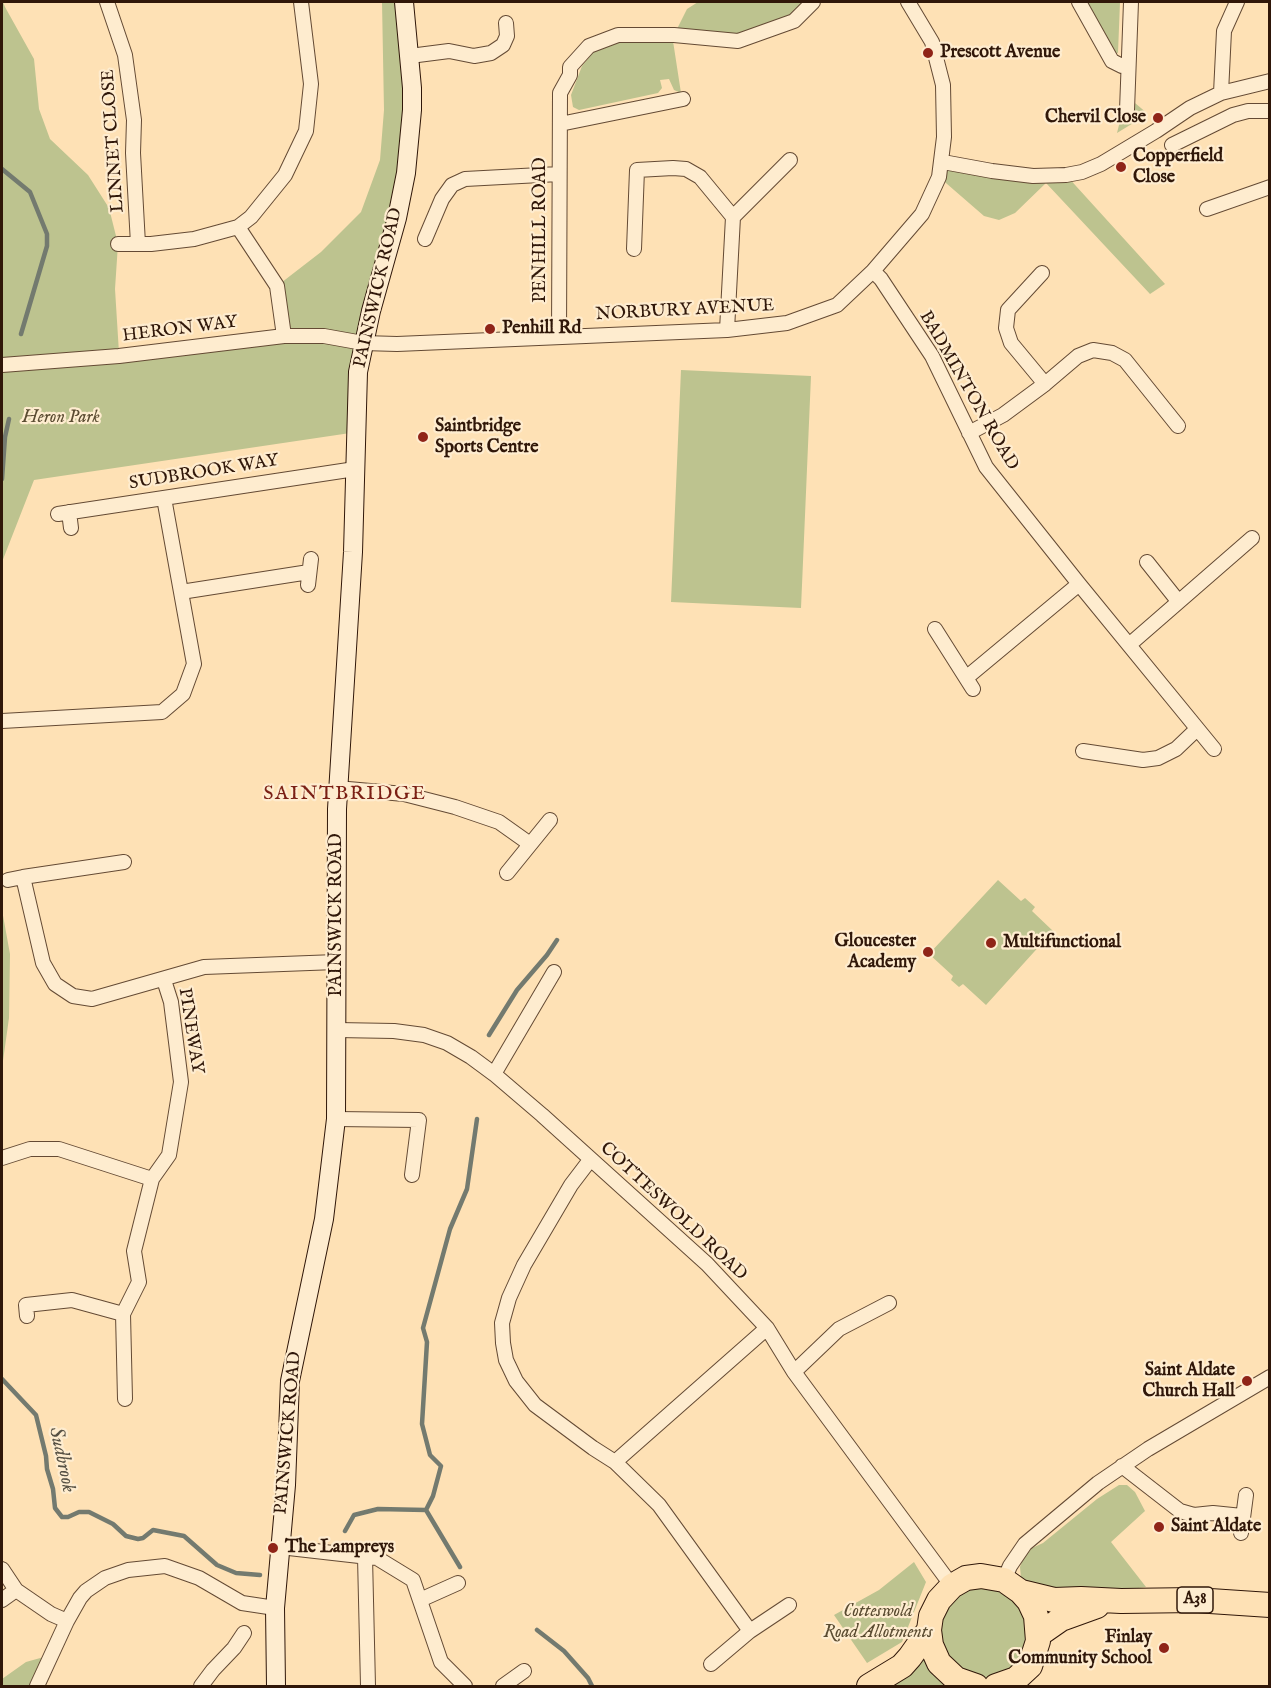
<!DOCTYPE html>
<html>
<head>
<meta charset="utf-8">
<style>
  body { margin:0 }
  #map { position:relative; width:1271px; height:1688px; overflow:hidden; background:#fee1b5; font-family:"IM FELL English",serif }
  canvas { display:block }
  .frame { position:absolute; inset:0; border:3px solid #301709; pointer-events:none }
</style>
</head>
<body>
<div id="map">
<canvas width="1271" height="1688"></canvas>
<div class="frame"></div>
</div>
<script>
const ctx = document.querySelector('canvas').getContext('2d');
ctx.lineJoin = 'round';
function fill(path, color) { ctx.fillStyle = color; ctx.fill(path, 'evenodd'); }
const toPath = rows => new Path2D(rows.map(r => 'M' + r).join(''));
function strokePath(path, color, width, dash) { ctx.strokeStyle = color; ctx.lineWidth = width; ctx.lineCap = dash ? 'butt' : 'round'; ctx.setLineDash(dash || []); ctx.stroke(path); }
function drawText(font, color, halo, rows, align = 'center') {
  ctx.font = font + ' "IM FELL English",serif'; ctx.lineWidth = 4.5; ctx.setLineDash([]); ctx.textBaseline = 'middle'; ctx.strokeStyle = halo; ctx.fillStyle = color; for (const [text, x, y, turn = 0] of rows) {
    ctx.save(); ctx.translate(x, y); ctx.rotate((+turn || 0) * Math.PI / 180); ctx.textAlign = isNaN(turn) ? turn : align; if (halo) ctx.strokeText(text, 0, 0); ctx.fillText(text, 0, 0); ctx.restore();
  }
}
fill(toPath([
  [2,2,3,2,5,7,34,59,39,109,50,139,88,175,109,208,118,244,115,289,119,353,284,336,277,286,321,252,361,212,380,160,384,110,382,2,403,2,412,110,371,310,357,432,34,480,2,562],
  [698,2,811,2,794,21,738,41,674,35,687,9],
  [1081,2,1120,2,1118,53,1108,51],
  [619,41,673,41,681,93,674,90,669,79,660,80,662,88,658,93,579,110,573,107,571,95,582,66,596,49],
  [1135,103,1148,114,1117,133,1122,113,1132,113],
  [943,162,1045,176,1046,183,1066,175,1165,284,1150,294,1046,183,1015,213,999,220,984,216,939,177],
  [681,370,811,376,801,608,671,602],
  [998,880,1021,901,1025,898,1035,907,1032,911,1053,931,986,1005,963,984,959,987,951,980,953,976,929,954],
  [2,910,10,954,9,1018,2,1068],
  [1119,1485,1127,1485,1135,1492,1145,1511,1111,1542,1146,1587,1080,1596,1044,1594,1021,1578,1020,1567,1023,1559,1032,1548,1043,1543,1097,1499],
  [914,1562,926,1582,902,1642,867,1663,834,1615,879,1590],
  [985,1586,1016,1598,1031,1623,1021,1666,976,1686,869,1686,942,1609,968,1588],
  [51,1655,37,1686,2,1686,2,1679,26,1662]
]), '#bdc38f');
strokePath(toPath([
  [2,169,30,192,47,234,47,246,21,334],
  [2,479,5,437,9,419],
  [489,1035,517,990,547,955,557,940],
  [2,1379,36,1415,46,1456,47,1469,53,1489,55,1508,62,1517,68,1517,79,1512,89,1512,113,1524,126,1536,138,1539,143,1538,153,1530,184,1536,217,1565,236,1573,260,1575],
  [426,1510,433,1496,441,1466,430,1455,422,1424,427,1342,423,1328,450,1229,467,1189,477,1119],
  [426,1510,460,1567],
  [345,1531,354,1515,378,1509,426,1510],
  [537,1630,564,1651,588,1678,592,1686]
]), '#737a6f', 4.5);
const street = toPath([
  [107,2,125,55,134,120,133,153,138,244,151,244,194,239,238,227,251,217,285,175,306,131,311,84,301,2],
  [1079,2,1112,61,1122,66],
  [410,56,449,51,474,56,491,53,503,45,507,36,506,23],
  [1221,93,1224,31,1237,2],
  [1127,110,1131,2],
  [560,124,683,99],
  [1172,145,1233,115,1248,111,1270,111],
  [943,162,992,171,1033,176,1066,175,1082,172,1101,164,1156,131,1190,108,1221,93,1270,81],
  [1207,209,1270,187],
  [238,227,277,286,284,336],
  [425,239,442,199,452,185,465,179,559,174],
  [118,244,138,244],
  [634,249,637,170,673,168,686,169,700,177,733,217],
  [873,271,881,279,932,356,986,467,1079,584,1214,749],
  [1042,273,1008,310,1006,328,1011,343,1045,384],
  [727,330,733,217,790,160],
  [559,336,560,93,570,75,570,67,589,46,618,35,674,35,738,41,794,21,813,2],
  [2,365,119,356,284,336,324,336,363,343,397,344,727,330,787,323,837,305,873,271,922,214,939,177,944,137,943,85,932,42,908,2],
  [969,433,1003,415,1045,384,1078,356,1093,350,1112,353,1125,360,1178,426],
  [69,512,71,528],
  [58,514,355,469],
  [1147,562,1178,601],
  [308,585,311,559],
  [181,592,309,572],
  [935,629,973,689],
  [1129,645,1252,538],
  [966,678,1079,584],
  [2,721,162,712,183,694,194,664,164,498],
  [1083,751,1143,760,1158,758,1176,749,1197,729],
  [337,788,404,794,455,807,499,822,530,844],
  [124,862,23,877,43,963,55,984,73,996,92,999,204,967,336,962],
  [507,873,550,820],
  [8,880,23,877],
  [337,1030,394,1031,424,1035,447,1043,471,1057,494,1074,542,1115,707,1264,767,1328,794,1372,952,1586],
  [494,1074,554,972],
  [336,1119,419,1120,412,1175],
  [2,1158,30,1149,59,1149,152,1179],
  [590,1160,571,1185,524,1265,509,1298,502,1323,503,1343,506,1360,516,1381,535,1405,593,1448,615,1462,767,1328],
  [27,1316,26,1305,72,1300,123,1314],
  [794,1372,839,1329,889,1303],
  [125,1399,123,1314,139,1282,134,1251,152,1179,169,1155,181,1082,171,1002,164,980],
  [615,1462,659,1505,750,1631,711,1664],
  [1122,1466,1180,1511,1194,1515,1213,1513,1242,1516],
  [1241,1533,1246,1495],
  [280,1547,377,1558,413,1580,441,1662,465,1686],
  [365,1557,368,1686],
  [2,1569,16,1590,51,1614,67,1621],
  [1004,1580,1010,1566,1025,1544,1098,1483,1148,1449,1270,1377],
  [2,1600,16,1590],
  [420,1600,458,1583],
  [750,1631,789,1605],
  [37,1686,67,1621,80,1598,86,1591,105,1578,128,1570,165,1566,199,1578,242,1603,275,1608],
  [201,1686,213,1670,234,1648,244,1633],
  [503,1686,524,1671]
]);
const secondary = toPath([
  [276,1686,275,1608,286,1485,290,1381,324,1219,336,1119,337,809,353,552,358,372,371,311,397,218,406,173,412,110,412,88,404,2]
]);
const highway = toPath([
  [1021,1592,1054,1600,1081,1599,1121,1601,1195,1600,1270,1605],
  [1038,1635,1061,1619,1097,1606],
  [869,1686,902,1666,910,1657,929,1630],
  [976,1686,956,1679,939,1663,931,1645,929,1630,931,1616,939,1600,952,1586,966,1578,981,1576,1004,1580,1021,1592,1029,1601,1036,1616,1038,1641,1030,1666,1016,1679,996,1686]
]);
strokePath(street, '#644a34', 16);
strokePath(secondary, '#301709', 20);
strokePath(highway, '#301709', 26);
strokePath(street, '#feeccf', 14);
strokePath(secondary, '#feeccf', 18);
strokePath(highway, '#fee1b5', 24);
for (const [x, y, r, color] of [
  [928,53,6,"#8f2418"],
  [1158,118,6,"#8f2418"],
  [1121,167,6,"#8f2418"],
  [490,329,6,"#8f2418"],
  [423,437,6,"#8f2418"],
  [991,943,6,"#8f2418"],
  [928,952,6,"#8f2418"],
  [1247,1381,6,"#8f2418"],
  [1159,1527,6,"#8f2418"],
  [273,1548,6,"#8f2418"],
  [1164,1648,6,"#8f2418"]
]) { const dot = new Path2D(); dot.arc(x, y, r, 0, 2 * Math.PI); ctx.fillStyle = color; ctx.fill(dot); strokePath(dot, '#feeccf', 2); }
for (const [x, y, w] of [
  [1195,1600,36]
]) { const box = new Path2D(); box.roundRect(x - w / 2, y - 13, w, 26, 4.5); ctx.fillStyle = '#feeccf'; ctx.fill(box); strokePath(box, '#301709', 1.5); }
drawText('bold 16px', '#301709', null, [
  ["A38",1195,1600]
]);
drawText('bold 18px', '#301709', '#feeccf', [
  ["Prescott Avenue",940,53],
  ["Chervil Close",1146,118,"right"],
  ["Copperfield",1133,157],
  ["Close",1133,178],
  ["Penhill Rd",502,329],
  ["Saintbridge",435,427],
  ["Sports Centre",435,448],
  ["Gloucester",916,942,"right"],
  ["Academy",916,963,"right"],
  ["Multifunctional",1003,943],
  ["Saint Aldate",1235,1371,"right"],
  ["Church Hall",1235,1392,"right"],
  ["Saint Aldate",1171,1527],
  ["The Lampreys",285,1548],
  ["Finlay",1152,1638,"right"],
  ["Community School",1152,1659,"right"]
], 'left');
drawText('18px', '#301709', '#feeccf', [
  ["LINNET CLOSE",114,141,-94],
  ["PENHILL ROAD",541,230,-90],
  ["PAINSWICK ROAD",379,288,-77],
  ["NORBURY AVENUE",685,311,-3],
  ["HERON WAY",180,330,-7],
  ["BADMINTON ROAD",968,391,60],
  ["SUDBROOK WAY",204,473,-9],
  ["PAINSWICK ROAD",337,915,-90],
  ["PINEWAY",190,1031,81],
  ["COTTESWOLD ROAD",673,1212,43],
  ["PAINSWICK ROAD",289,1433,-85]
]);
drawText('italic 18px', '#5a4b31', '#feeccf', [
  ["Heron Park",61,418],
  ["Cotteswold",878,1612],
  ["Road Allotments",878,1633]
]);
ctx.letterSpacing = '1.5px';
drawText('20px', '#7a1f14', '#feeccf', [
  ["SAINTBRIDGE",345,795]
]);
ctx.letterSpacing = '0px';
drawText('italic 20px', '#575144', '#feeccf', [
  ["Sudbrook",61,1460,78]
]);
</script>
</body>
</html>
